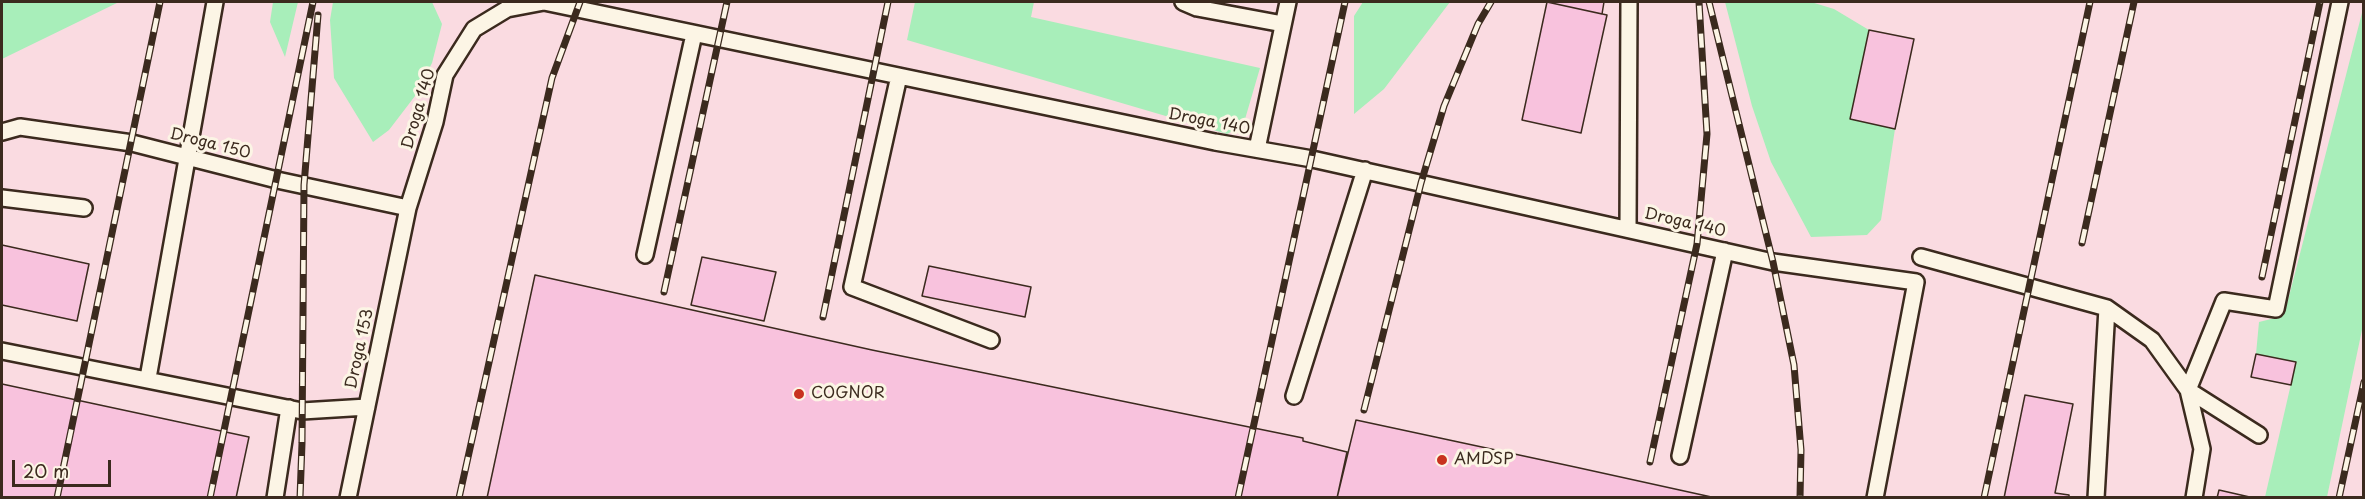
<!DOCTYPE html>
<html>
<head>
<meta charset="utf-8">
<style>
  body { margin:0 }
  #map { position:relative; width:2365px; height:499px; overflow:hidden; background:#fbe6e3; font-family:"Playpen Sans",sans-serif }
  canvas { display:block }
  .frame { position:absolute; inset:0; border:3px solid #3b2a1e; pointer-events:none }
  .scale { position:absolute; left:12px; top:460px; width:99px; height:27px; box-sizing:border-box; border:3px solid #3b2a1e; border-top:0; padding-left:8px; font-size:18px; line-height:21px; white-space:nowrap; color:#3b2a1e; -webkit-text-stroke:4px #fcf5e5; paint-order:stroke }
</style>
</head>
<body>
<div id="map">
<canvas width="2365" height="499"></canvas>
<div class="frame"></div>
<div class="scale">20 m</div>
</div>
<script>
const ctx = document.querySelector('canvas').getContext('2d');
ctx.lineJoin = 'round';
function fill(path, color) { ctx.fillStyle = color; ctx.fill(path, 'evenodd'); }
const toPath = rows => new Path2D(rows.map(r => 'M' + r).join(''));
function strokePath(path, color, width, dash) { ctx.strokeStyle = color; ctx.lineWidth = width; ctx.lineCap = dash ? 'butt' : 'round'; ctx.setLineDash(dash || []); ctx.stroke(path); }
function drawText(font, color, halo, rows, align = 'center') {
  ctx.font = font + ' "Playpen Sans",sans-serif'; ctx.lineWidth = 6; ctx.setLineDash([]); ctx.textBaseline = 'middle'; ctx.strokeStyle = halo; ctx.fillStyle = color; for (const [text, x, y, turn = 0] of rows) {
    ctx.save(); ctx.translate(x, y); ctx.rotate((+turn || 0) * Math.PI / 180); ctx.textAlign = isNaN(turn) ? turn : align; if (halo) ctx.strokeText(text, 0, 0); ctx.fillText(text, 0, 0); ctx.restore();
  }
}
fill(toPath([
  [2,2,2363,2,2363,497,2,497]
]), '#fadbe1');
fill(toPath([
  [2,2,119,2,2,59],
  [273,2,298,2,285,57,270,22],
  [333,2,432,2,442,24,432,63,415,96,389,130,373,142,334,78,330,20],
  [915,2,1034,2,1031,17,1260,68,1243,126,1227,134,907,40],
  [1363,2,1450,2,1384,89,1354,114,1354,16],
  [1725,2,1811,2,1834,9,1869,30,1850,119,1895,129,1881,220,1867,235,1811,237,1771,162,1752,106],
  [2363,9,2363,325,2327,497,2265,497,2296,362,2256,354,2259,322,2275,318,2286,308]
]), '#a8eeba');
const building = toPath([
  [1547,2,1604,2,1602,14,1547,2],
  [1547,2,1607,15,1581,133,1522,120,1547,2],
  [1869,30,1914,39,1895,129,1850,119,1869,30],
  [2,245,89,264,77,321,2,305,2,245],
  [702,257,776,272,764,321,691,305,702,257],
  [929,266,1031,287,1025,317,922,296,929,266],
  [535,275,872,350,1303,438,1303,441,1347,452,1337,498,487,498,535,275],
  [2256,354,2296,362,2291,385,2251,377,2256,354],
  [2,384,249,437,236,498,2,498,2,384],
  [2025,395,2073,404,2055,493,2069,495,2069,498,2004,498,2025,395],
  [1356,420,1575,467,1716,498,1337,498,1356,420],
  [2219,490,2254,498,2217,498,2219,490]
]);
fill(building, '#f8c2dd');
strokePath(building, '#3b2a1e', 1.5);
const lane = toPath([
  [1183,2,1197,8,1283,24],
  [899,76,852,287,991,340],
  [2,132,20,127,132,143,277,180,408,208],
  [1257,149,1288,2],
  [2,198,84,208],
  [1628,229,1629,2],
  [645,255,694,34],
  [1921,257,2107,308,2152,340,2188,390,2202,449,2194,498],
  [2,351,302,411,367,407],
  [148,378,215,2],
  [1294,396,1365,170],
  [2259,435,2188,390,2224,301,2276,309,2340,2],
  [1680,456,1725,251],
  [275,498,289,408],
  [348,498,408,208,435,122,445,75,474,29,507,9,544,2,1215,142,1312,159,1773,262,1916,282,1875,498],
  [2096,498,2107,308]
]);
strokePath(lane, '#3b2a1e', 20);
strokePath(lane, '#fcf5e5', 15);
const rail = toPath([
  [1709,2,1773,262,1794,365,1801,450,1800,498],
  [2082,243,2134,2],
  [2262,277,2320,2],
  [664,292,727,2],
  [823,317,888,2],
  [1364,410,1421,183,1444,106,1478,24,1491,2],
  [1650,462,1697,244,1707,134,1699,2],
  [57,498,160,2],
  [210,498,313,2],
  [300,498,302,443,304,185,318,15],
  [459,498,552,78,580,2],
  [1238,498,1345,2],
  [1984,498,2090,2],
  [2339,498,2364,382]
]);
strokePath(rail, '#3b2a1e', 7);
strokePath(rail, '#fcf5e5', 4.5, [14]);
for (const [x, y, r, color] of [
  [799,394,6,"#c8321e"],
  [1442,460,6,"#c8321e"]
]) { const dot = new Path2D(); dot.arc(x, y, r, 0, 2 * Math.PI); ctx.fillStyle = color; ctx.fill(dot); strokePath(dot, '#fcf5e5', 2); }
drawText('16px', '#3b2a1e', '#fcf5e5', [
  ["Droga 140",419,109,-74],
  ["Droga 140",1209,122,11],
  ["Droga 150",210,144,14],
  ["Droga 140",1685,223,13],
  ["Droga 153",360,349,-78]
]);
drawText('16px', '#3b2a1e', '#fcf5e5', [
  ["COGNOR",811,394],
  ["AMDSP",1454,460]
], 'left');
</script>
</body>
</html>
